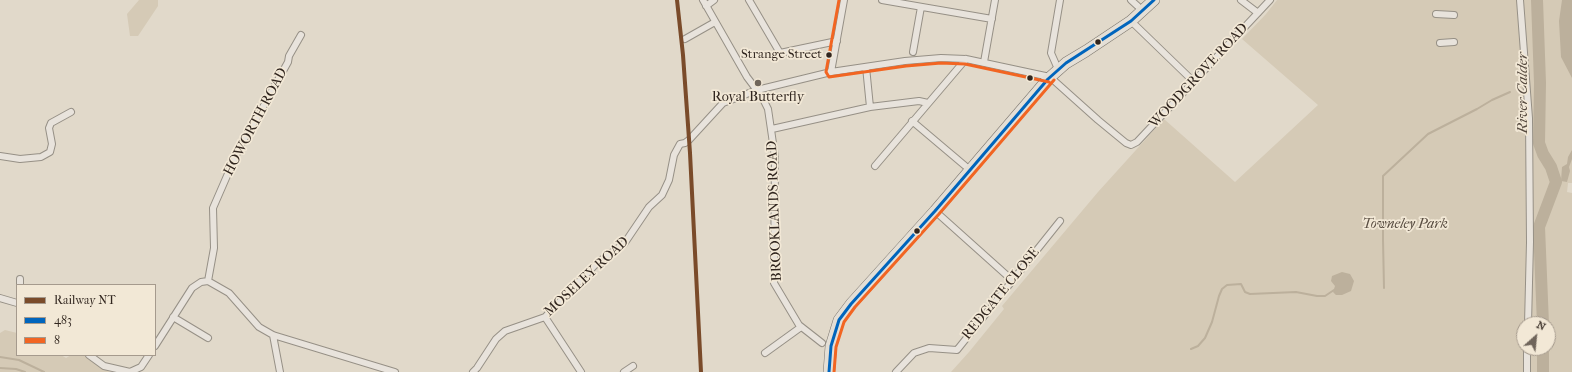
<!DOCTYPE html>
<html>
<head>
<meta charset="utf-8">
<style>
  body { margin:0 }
  #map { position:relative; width:1572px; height:372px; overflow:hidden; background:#e1d9ca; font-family:"IM FELL French Canon",serif }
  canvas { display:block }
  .legend { position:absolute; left:16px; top:284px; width:140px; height:72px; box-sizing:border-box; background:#f2e8d6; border:1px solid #a59a8d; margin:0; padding:5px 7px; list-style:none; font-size:12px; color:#31261f }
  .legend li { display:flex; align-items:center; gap:8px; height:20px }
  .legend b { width:20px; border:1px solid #a59a8d }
  .north { position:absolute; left:1516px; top:316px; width:40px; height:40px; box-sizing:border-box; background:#f2e8d6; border:1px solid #a59a8d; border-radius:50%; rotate:27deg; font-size:11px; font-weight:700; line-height:16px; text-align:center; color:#31261f }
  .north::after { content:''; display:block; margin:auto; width:14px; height:18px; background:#6f655b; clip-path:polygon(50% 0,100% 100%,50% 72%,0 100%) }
</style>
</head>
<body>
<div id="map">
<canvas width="1572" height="372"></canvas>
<ul class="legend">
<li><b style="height:5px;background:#7a4b2a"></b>Railway NT</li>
<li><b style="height:5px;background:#0065bd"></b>483</li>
<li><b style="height:5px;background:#f26522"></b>8</li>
</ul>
<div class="north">N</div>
</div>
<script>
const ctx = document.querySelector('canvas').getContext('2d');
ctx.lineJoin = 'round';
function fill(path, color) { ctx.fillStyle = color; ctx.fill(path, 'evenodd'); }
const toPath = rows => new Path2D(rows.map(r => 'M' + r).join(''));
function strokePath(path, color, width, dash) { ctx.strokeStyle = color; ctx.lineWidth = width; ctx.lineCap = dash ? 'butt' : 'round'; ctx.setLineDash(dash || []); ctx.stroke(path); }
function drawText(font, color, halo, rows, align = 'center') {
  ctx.font = font + ' "IM FELL French Canon",serif'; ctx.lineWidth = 3.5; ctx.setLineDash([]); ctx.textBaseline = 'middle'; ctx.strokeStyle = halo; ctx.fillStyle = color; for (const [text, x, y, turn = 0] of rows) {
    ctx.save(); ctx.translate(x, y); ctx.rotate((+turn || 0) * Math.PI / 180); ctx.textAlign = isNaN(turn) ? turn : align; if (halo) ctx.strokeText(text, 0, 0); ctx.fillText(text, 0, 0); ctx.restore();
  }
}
fill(toPath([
  [139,0,158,0,158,6,138,36,130,36,127,14],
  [1277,0,1572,0,1572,183,1568,183,1567,192,1572,193,1572,372,951,372,969,352,1004,309,1002,306,1098,192,1164,119,1235,182,1318,105,1242,39,1266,14],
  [1524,324,1548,324,1548,348,1524,348],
  [5,330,17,333,17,355,61,355,66,358,71,355,84,355,100,368,111,372,0,372,0,333]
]), '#d5cab6');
fill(toPath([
  [1562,0,1572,0,1572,78,1561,57,1559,21],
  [1572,150,1572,159,1569,167,1570,171,1567,182,1561,181,1562,167,1567,164,1568,157],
  [1342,272,1350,274,1354,281,1351,291,1342,295,1336,295,1333,292,1335,286,1331,281,1332,276]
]), '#bcb09c');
strokePath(toPath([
  [1384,288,1383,240,1383,176,1428,134,1477,109,1492,100,1510,92],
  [1191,349,1198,346,1205,338,1212,322,1219,296,1222,289,1227,285,1241,284,1245,292,1250,294,1296,292,1317,296,1325,296,1334,290],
  [0,357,19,360,44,372],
  [0,368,16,369,25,372]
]), '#bcb09c', 2);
strokePath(toPath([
  [1537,0,1540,83,1539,143,1543,154,1551,167,1556,182,1539,227,1543,324],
  [1543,372,1543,348]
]), '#bcb09c', 12);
const street = toPath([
  [703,0,747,77,762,97,768,109,775,157,774,283,799,325,822,343],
  [749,0,780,53,837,41],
  [882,0,992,19],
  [1131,0,1143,11],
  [1241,0,1258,13],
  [1520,0,1529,118,1530,242,1528,324],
  [706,6,714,0],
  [1436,14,1454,15],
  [1131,21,1193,81],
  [685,39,715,22],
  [1440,43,1454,42],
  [913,52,921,7],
  [984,62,995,0],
  [866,67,870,107],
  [1058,69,1051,53,1060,0],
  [831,72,844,0],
  [912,121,970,170],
  [772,129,870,107,919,101,928,103],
  [0,156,20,159,41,157,50,152,52,144,49,128,51,123,71,112],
  [875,166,966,59],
  [935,211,1012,280],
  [20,279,20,285],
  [208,281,214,248,213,208,240,146,258,116,288,62,289,56,301,35],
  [0,298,17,303],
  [173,317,208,338],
  [545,317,581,372],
  [273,335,280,372],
  [155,346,192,288,201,282,208,281,229,293,259,327,273,335,395,372],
  [765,353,801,327],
  [89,355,104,366,130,372,141,367,149,355],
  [473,372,477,368,496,339,505,331,545,317,597,263,624,244,649,207,662,195,669,180,674,155,680,144,685,143,689,140,723,103,757,90,831,72,905,61,941,58,966,59,1050,77,1098,120,1126,143,1131,145,1137,142,1270,0],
  [624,372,633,366],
  [896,372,914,353,929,348,957,350,1060,221],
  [1527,372,1527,348]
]);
const highway = toPath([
  [829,372,831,346,839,320,851,304,935,211,1048,79,1066,63,1086,51,1131,21,1154,0]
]);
strokePath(street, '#969086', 8);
strokePath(highway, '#7d776f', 12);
strokePath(street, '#e8e3dc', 6);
strokePath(highway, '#e4dfd6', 11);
strokePath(toPath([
  [829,372,831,346,839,320,851,304,935,211,1048,79,1066,63,1131,21,1154,0]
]), '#0065bd', 3);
strokePath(toPath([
  [839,0,826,72,829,77,906,66,941,63,965,64,1049,82],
  [834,372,836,347,844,322,855,307,939,214,1054,80]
]), '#f26522', 3);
strokePath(toPath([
  [677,0,683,55,690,153,701,372]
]), '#7a4b2a', 4);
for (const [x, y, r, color] of [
  [1098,42,3.5,"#31261f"],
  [829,55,3.5,"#31261f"],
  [1030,78,3.5,"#31261f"],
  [758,83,4,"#6f655b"],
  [917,231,3.5,"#31261f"]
]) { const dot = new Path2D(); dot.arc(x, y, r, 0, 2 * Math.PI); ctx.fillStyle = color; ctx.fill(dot); strokePath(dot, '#f2e8d6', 1.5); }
drawText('13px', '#31261f', '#f2e8d6', [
  ["Strange Street",822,55]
], 'right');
drawText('14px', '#31261f', '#f2e8d6', [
  ["WOODGROVE ROAD",1199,76,-47],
  ["HOWORTH ROAD",256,122,-62],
  ["BROOKLANDS ROAD",775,211,-92],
  ["MOSELEY ROAD",587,277,-43],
  ["REDGATE CLOSE",1001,294,-51]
]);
drawText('14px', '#31261f', '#f2e8d6', [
  ["Royal Butterfly",758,98]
]);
drawText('italic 14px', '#584c40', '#f2e8d6', [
  ["Towneley Park",1405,225]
]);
drawText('italic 15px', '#564a3f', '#f2e8d6', [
  ["River Calder",1523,93,-90]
]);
</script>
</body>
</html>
